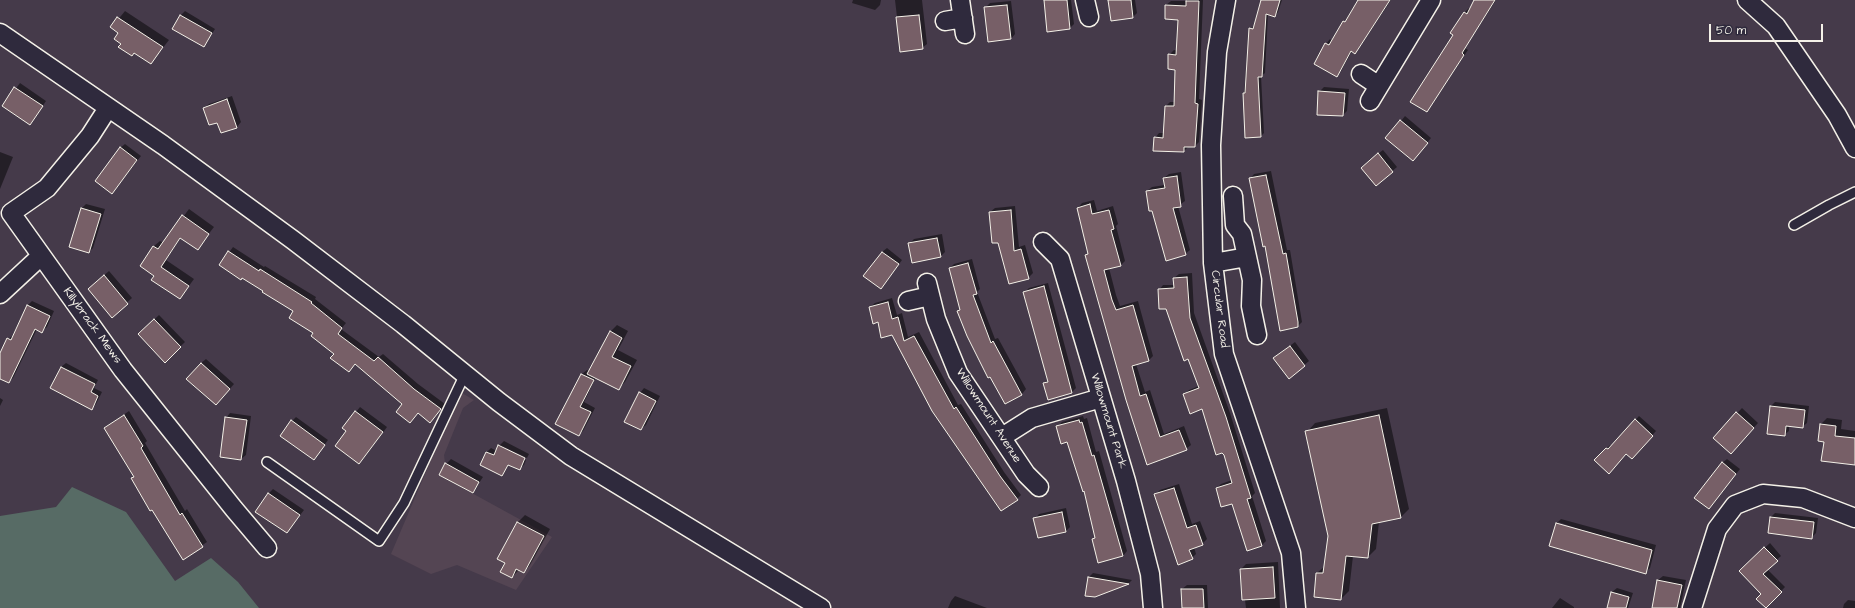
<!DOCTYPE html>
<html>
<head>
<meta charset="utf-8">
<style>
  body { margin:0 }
  #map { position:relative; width:1855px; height:608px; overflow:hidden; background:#453a4a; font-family:"Architects Daughter",sans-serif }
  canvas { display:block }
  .scale { position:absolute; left:1709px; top:24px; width:114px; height:18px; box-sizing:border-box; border:2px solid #f4f1e8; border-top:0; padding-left:5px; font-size:12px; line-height:14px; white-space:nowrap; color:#f4f1e8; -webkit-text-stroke:3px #2f2a3d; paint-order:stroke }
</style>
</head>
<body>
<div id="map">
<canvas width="1855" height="608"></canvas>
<div class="scale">50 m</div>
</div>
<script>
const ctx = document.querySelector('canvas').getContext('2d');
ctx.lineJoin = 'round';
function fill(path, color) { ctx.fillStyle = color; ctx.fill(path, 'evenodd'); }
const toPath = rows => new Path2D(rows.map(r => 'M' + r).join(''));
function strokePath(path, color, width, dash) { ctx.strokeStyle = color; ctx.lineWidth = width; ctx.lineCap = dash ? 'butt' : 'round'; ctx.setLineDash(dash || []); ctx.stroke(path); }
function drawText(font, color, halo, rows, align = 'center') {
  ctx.font = font + ' "Architects Daughter",sans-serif'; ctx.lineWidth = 3; ctx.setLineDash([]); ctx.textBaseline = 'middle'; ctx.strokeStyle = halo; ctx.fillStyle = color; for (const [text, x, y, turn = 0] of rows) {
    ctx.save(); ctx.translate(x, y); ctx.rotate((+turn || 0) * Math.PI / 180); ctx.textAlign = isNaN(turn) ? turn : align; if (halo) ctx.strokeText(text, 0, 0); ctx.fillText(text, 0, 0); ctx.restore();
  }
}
fill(toPath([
  [460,392,474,400,463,408,444,455,445,463,439,475,552,537,516,590,457,565,431,574,391,554]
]), '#544553');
fill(toPath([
  [72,487,126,512,175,581,211,558,238,582,259,608,0,608,0,516,56,507]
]), '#576b65');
fill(toPath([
  [853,0,881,0,880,5,875,10,852,3],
  [895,0,922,0,927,44,922,48,901,51],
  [1045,0,1071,0,1074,24,1070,28],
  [1109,0,1135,0,1137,13,1133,17],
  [1187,0,1203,0,1199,99,1202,100,1199,142,1195,146,1188,147,1184,151,1155,138,1159,133,1164,133,1166,106,1170,102,1175,102,1176,69,1169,55,1174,50,1178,51,1179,19,1166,5,1171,1,1187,1],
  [1262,0,1282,0,1278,12,1275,16,1268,14,1265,73,1261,76,1264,133,1261,136,1244,93,1250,29,1255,25],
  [1359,0,1391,0,1359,48,1355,53,1352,51,1341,71,1337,76,1326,44,1330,39,1332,41],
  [1476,0,1496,0,1465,48,1468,50,1427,111,1454,35,1465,12,1469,8,1471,9],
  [1011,1,1015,34,1011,39,985,8,990,3],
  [125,11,169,40,151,63,135,52,132,55,122,43,120,33,112,27],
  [185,11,215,29,204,46,180,16],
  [20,83,46,101,34,119,3,106],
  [1324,87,1349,89,1347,111,1343,115,1319,92],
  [232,96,241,122,237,127,221,132,218,121,204,108,209,104],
  [1405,116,1431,138,1417,155,1401,121],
  [125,144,141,156,112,193,120,148],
  [1383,150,1397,167,1376,185,1366,163],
  [0,152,13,157,0,189],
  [1271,171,1287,250,1290,250,1302,322,1298,326,1266,245,1250,179,1254,174],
  [1181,172,1185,201,1178,206,1190,250,1185,254,1153,209,1147,191,1152,187,1165,185,1164,178,1169,174],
  [1094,200,1097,211,1113,206,1118,224,1116,226,1125,261,1121,265,1109,268,1116,295,1120,306,1138,301,1153,356,1148,361,1136,364,1145,392,1150,390,1164,434,1184,426,1191,445,1186,449,1148,464,1140,445,1087,255,1089,253,1078,208,1082,203],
  [86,204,105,209,93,248,89,252,70,246,82,208],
  [1015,206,1019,247,1025,245,1033,273,1028,278,990,212,995,208],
  [189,209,214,227,197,249,181,237,166,260,194,279,180,298,155,275,141,266,154,246,160,241,164,243],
  [942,234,945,252,941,256,909,244,914,239],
  [233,247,264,267,265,266,316,297,315,299,346,323,341,329,379,357,383,354,418,384,445,404,435,417,430,421,404,404,355,363,335,354,294,311,264,291,220,265],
  [887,248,902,260,885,283,882,252],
  [972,259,980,289,977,292,995,339,998,338,1026,389,1022,394,1005,403,958,311,961,308,950,268,954,264],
  [109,271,132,298,112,316,93,285],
  [1192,273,1194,313,1230,413,1255,493,1252,496,1266,541,1262,545,1233,503,1217,488,1221,484,1232,480,1223,452,1203,408,1185,394,1189,390,1199,386,1189,358,1159,290,1163,285,1175,285,1174,278,1179,274],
  [1048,283,1076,388,1072,392,1048,399,1044,384,1049,379,1024,293,1029,288],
  [892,298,897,315,902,313,908,337,919,332,958,405,961,404,1004,472,1021,495,1017,499,892,334,878,321,870,307,875,303],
  [32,301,54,311,47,327,42,331,37,329,13,378,9,382,0,378,0,356,8,339,14,335,28,305],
  [159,315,185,342,165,361,139,334],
  [617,325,628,331,618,350,637,360,625,382,618,389,596,377,584,402,595,408,583,431,578,435,557,424,582,374,587,370,590,371,610,332],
  [1295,342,1309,361,1289,378,1279,354],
  [206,359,234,384,220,400,201,363],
  [66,363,98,380,94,388,102,392,96,404,92,408,61,367],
  [644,388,660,396,646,425,641,429,640,393],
  [0,398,3,400,0,406],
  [1775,402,1809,406,1807,423,1802,427,1789,426,1789,431,1784,435,1771,406],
  [360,407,387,427,363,459,347,431,343,428],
  [1387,408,1409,509,1401,517,1379,522,1376,549,1368,557,1353,556,1349,591,1341,599,1317,573,1325,566,1329,536,1307,432,1315,423],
  [1742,408,1758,423,1735,448,1714,438],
  [129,411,147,441,145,443,185,511,187,509,207,542,183,558,133,478,135,476,105,428],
  [230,413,251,416,246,455,241,459,226,418],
  [1083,416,1084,419,1087,418,1096,452,1099,451,1127,551,1123,556,1094,539,1096,537,1085,490,1068,441,1057,427,1062,422],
  [1639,416,1656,431,1632,458,1627,453,1596,460,1610,445,1612,446],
  [296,417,328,440,314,459,292,421],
  [1827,418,1842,420,1841,429,1855,431,1855,464,1825,441,1820,425],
  [504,441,529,454,527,458,500,445],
  [500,445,526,460,524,465,519,469,509,464,502,474,481,464,487,452,491,448,497,451],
  [451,459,483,477,473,492,446,464],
  [1727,459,1740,469,1713,503,1722,463],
  [1179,484,1192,524,1200,521,1207,539,1202,544,1194,547,1196,554,1192,558,1155,495,1160,490],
  [273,489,304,510,287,532,268,494],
  [1066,508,1070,527,1066,531,1035,519,1039,514],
  [1775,513,1818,518,1816,533,1811,538,1769,532,1771,517],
  [525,515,550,529,530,565,524,572,519,570,512,577,506,563,499,559,518,522],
  [1561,519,1656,545,1650,568,1646,572,1550,545,1557,523],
  [1558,522,1597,535,1597,537,1558,524],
  [1770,543,1781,556,1767,569,1785,587,1766,607,1762,594,1740,571],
  [1278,562,1280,608,1246,608,1241,569,1246,564],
  [1093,573,1132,580,1129,583,1095,596,1089,577],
  [1663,576,1686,580,1680,608,1653,608,1658,580],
  [1187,585,1207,585,1208,608,1183,608,1182,589],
  [1617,588,1633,593,1628,608,1608,608,1612,592],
  [955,596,987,608,948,608,951,601],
  [1560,598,1574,607,1574,608,1552,608],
  [1848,600,1855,601,1855,608,1843,608,1844,604]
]), '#0007');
const building = toPath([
  [1044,0,1067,0,1070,29,1047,32,1044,0],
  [1108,0,1131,0,1133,18,1111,21,1108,0],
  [1261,0,1280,0,1275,17,1266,14,1262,77,1258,77,1261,137,1245,138,1243,93,1245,93,1249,28,1253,29,1261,0],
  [1358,0,1390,0,1355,54,1351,51,1337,77,1314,64,1325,43,1329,45,1343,21,1345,22,1358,0],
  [1474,0,1495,0,1462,53,1464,55,1427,112,1410,102,1453,35,1450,33,1464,12,1467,14,1474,0],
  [1186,1,1199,1,1195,103,1198,104,1195,147,1184,147,1184,152,1153,151,1154,137,1163,138,1165,106,1174,106,1175,70,1168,69,1168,54,1176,55,1178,20,1165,19,1165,5,1186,6,1186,1],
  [1007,5,1011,39,988,42,984,7,1007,5],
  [180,15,212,33,204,47,172,29,180,15],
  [919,15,923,49,900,52,896,17,919,15],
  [117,17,163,47,151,64,134,53,132,56,118,47,121,44,114,39,118,33,110,27,117,17],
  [14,87,43,106,30,125,2,106,14,87],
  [1318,91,1345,93,1343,116,1317,115,1318,91],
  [227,99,237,128,221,133,217,123,209,125,203,108,227,99],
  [1400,120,1428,143,1413,161,1385,138,1400,120],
  [120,147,137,160,112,194,95,181,120,147],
  [1378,153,1393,172,1376,186,1361,168,1378,153],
  [1266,175,1283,254,1286,253,1298,322,1298,327,1280,331,1265,246,1263,247,1249,178,1266,175],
  [1177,176,1181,207,1173,208,1186,255,1166,261,1152,211,1149,211,1146,191,1165,188,1163,178,1177,176],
  [1090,204,1092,214,1109,210,1114,229,1111,230,1121,266,1104,270,1112,300,1116,310,1133,305,1149,361,1132,366,1140,396,1146,394,1160,437,1179,430,1187,450,1147,465,1126,400,1085,255,1088,254,1077,208,1090,204],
  [81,208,101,214,89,253,69,247,81,208],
  [1011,210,1014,251,1021,249,1029,279,1009,284,998,243,992,243,989,212,1011,210],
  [182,215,209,234,198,250,180,238,161,267,189,286,180,299,151,280,154,276,140,266,153,246,158,249,182,215],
  [937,238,941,257,912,263,908,243,937,238],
  [228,251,259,271,260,269,312,302,311,303,342,328,338,334,374,361,378,357,414,389,441,409,430,423,418,413,410,423,396,412,402,404,355,364,349,372,330,358,334,354,311,336,313,333,289,318,293,311,262,292,263,291,242,278,241,280,219,265,228,251],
  [882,252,899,264,881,289,863,276,882,252],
  [968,263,977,294,973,295,991,343,993,341,1022,395,1005,404,990,377,988,378,967,336,957,311,960,310,949,268,968,263],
  [104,275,128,304,112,318,88,289,104,275],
  [1187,277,1190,318,1226,417,1251,498,1247,499,1262,546,1247,551,1232,504,1221,507,1216,488,1232,483,1224,455,1222,453,1216,455,1202,409,1190,414,1183,394,1199,388,1188,359,1184,361,1166,309,1159,309,1158,289,1174,288,1173,278,1187,277],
  [1044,286,1072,393,1048,400,1043,383,1048,382,1023,292,1044,286],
  [888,302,892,319,898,317,904,341,914,336,954,409,956,407,1000,476,1018,500,1001,511,932,411,892,335,881,338,878,322,873,324,869,307,888,302],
  [27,305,50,316,42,333,35,329,9,383,0,379,0,353,7,338,11,340,27,305],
  [154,319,181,347,165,363,138,334,154,319],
  [610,331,622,338,612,357,631,366,619,390,587,374,610,331],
  [1290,346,1305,366,1289,379,1273,358,1290,346],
  [201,363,230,389,216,405,186,379,201,363],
  [61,367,95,384,91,392,98,396,92,410,50,388,61,367],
  [581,374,594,380,580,407,591,412,579,436,555,424,581,374],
  [639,392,656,401,641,430,624,422,639,392],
  [1770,406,1805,410,1803,428,1786,426,1785,436,1767,434,1770,406],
  [355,411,383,432,359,464,335,446,346,431,342,428,355,411],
  [1736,412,1754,428,1731,454,1713,438,1736,412],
  [124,415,143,446,141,448,180,515,182,513,203,547,183,560,152,510,150,511,131,478,134,477,104,428,124,415],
  [1379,415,1401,518,1372,524,1368,558,1346,556,1341,600,1314,597,1316,573,1323,573,1328,536,1305,431,1379,415],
  [225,417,247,420,241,460,220,457,225,417],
  [1635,419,1653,436,1632,459,1626,454,1609,474,1594,460,1606,448,1608,449,1635,419],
  [291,420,325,445,314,460,280,436,291,420],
  [1079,420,1080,423,1082,422,1092,456,1094,455,1123,556,1098,563,1092,539,1095,538,1084,491,1083,492,1067,442,1061,444,1056,426,1079,420],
  [1820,424,1836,426,1835,436,1855,438,1855,465,1821,461,1824,442,1818,441,1820,424],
  [498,445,525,458,520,470,508,465,502,476,480,465,486,452,494,455,498,445],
  [1722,462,1736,474,1709,509,1694,498,1722,462],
  [445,463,479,482,473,493,439,475,445,463],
  [1174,488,1187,528,1196,525,1203,545,1189,550,1193,559,1178,565,1154,494,1174,488],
  [268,493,300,515,287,533,255,512,268,493],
  [1062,512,1066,532,1038,538,1033,518,1062,512],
  [1770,517,1814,522,1812,539,1768,533,1770,517],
  [517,522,544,536,524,573,516,569,512,578,500,572,505,563,497,559,517,522],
  [1556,523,1652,550,1646,574,1549,546,1556,523],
  [1764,547,1778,561,1763,574,1782,592,1766,608,1756,599,1761,594,1739,571,1764,547],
  [1273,567,1275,598,1242,600,1240,569,1273,567],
  [1088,577,1129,584,1095,597,1085,596,1088,577],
  [1657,580,1682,585,1677,608,1652,608,1657,580],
  [1181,589,1203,589,1204,608,1182,608,1181,589],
  [1611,592,1629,597,1626,608,1607,608,1611,592]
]);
fill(building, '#775f67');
strokePath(building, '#f4f1e8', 1);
const service = toPath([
  [1794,225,1829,205,1855,192],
  [267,462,379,541,404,503,465,374]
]);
const minor = toPath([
  [960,0,965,34],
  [1085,0,1089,17],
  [1226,0,1217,52,1211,145,1213,263,1224,354,1291,553,1296,608],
  [1747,0,1776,26,1837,115,1855,148],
  [945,21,963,18],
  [0,33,163,145,293,240,403,324,499,402,571,456,821,608],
  [1361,74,1379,86],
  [1370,101,1431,0],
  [108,108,90,136,47,188,11,213,123,370,234,509,267,548],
  [1233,196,1235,225,1242,234,1252,280,1251,306,1257,335],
  [1043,242,1060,259,1126,481,1150,574,1153,608],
  [1213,263,1247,257],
  [927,283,936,319,958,373,1026,474,1039,487],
  [0,294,41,256],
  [908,301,930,296],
  [1002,437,1032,418,1101,398],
  [1692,608,1717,529,1735,505,1763,494,1803,498,1855,518]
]);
strokePath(service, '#f4f1e8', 12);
strokePath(minor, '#f4f1e8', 21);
strokePath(service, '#2f2a3d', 9);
strokePath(minor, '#2f2a3d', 18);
drawText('12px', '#f4f1e8', '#2f2a3d', [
  ["Circular Road",1219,309,83],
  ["Killybrack Mews",92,326,54],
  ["Willowmount Avenue",988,416,57],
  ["Willowmount Park",1108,421,73]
]);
</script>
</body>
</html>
